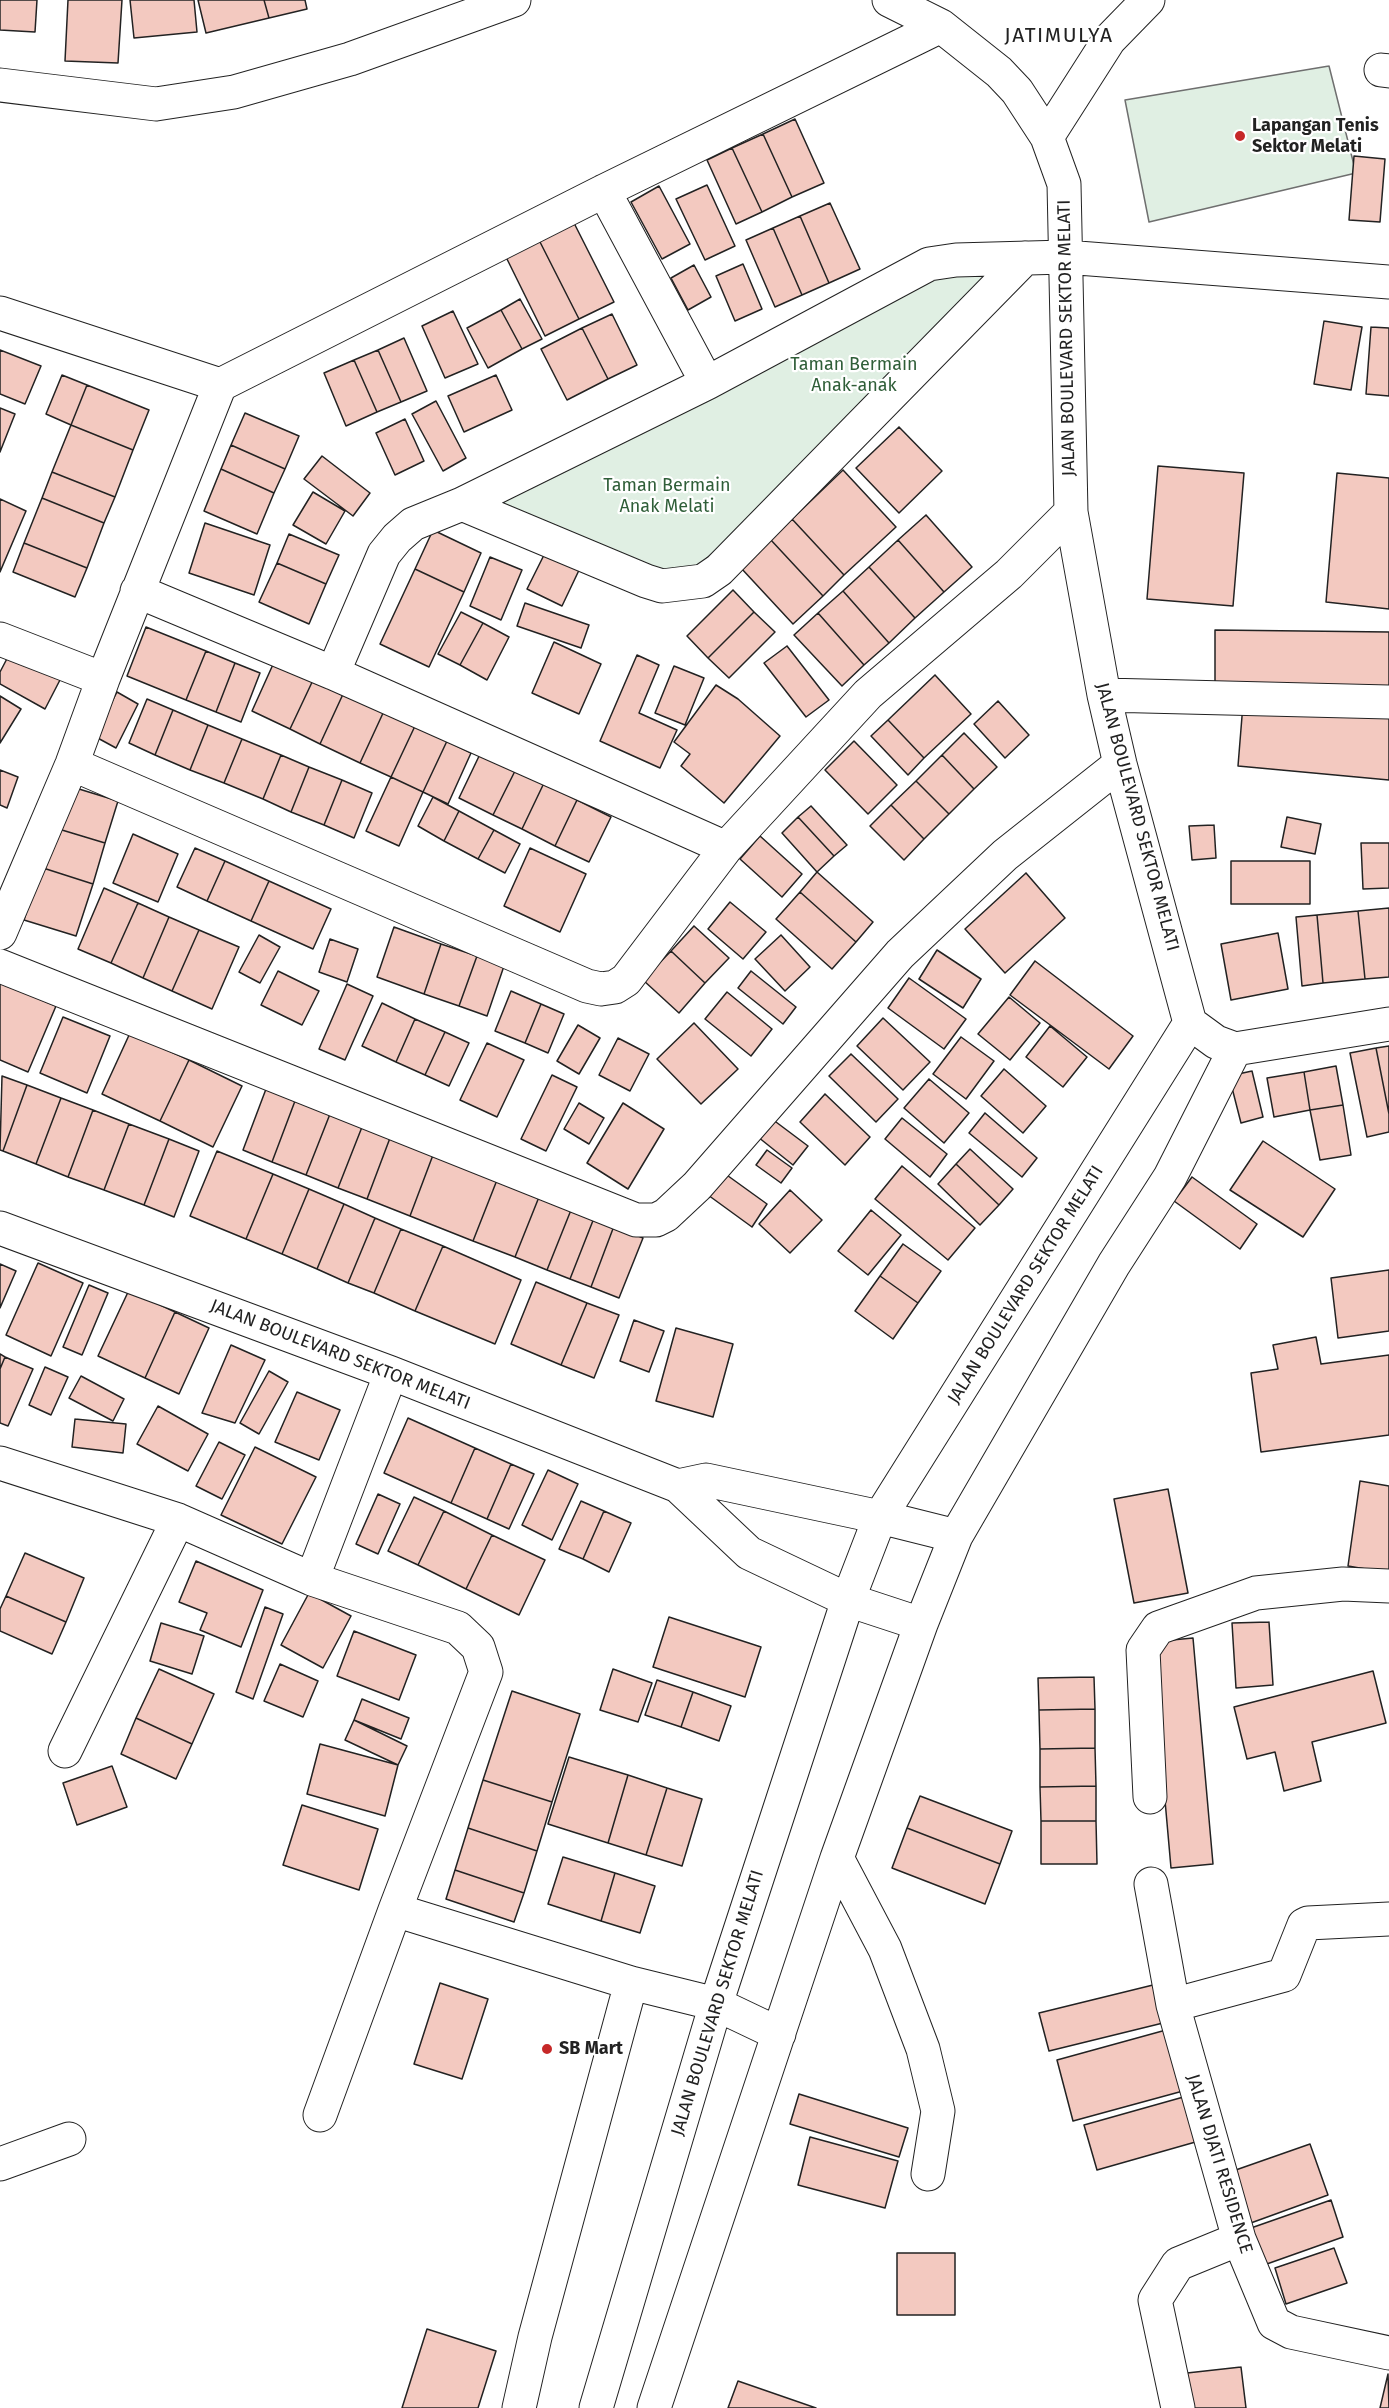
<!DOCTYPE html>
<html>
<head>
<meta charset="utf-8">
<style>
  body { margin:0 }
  canvas { display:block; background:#fff }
</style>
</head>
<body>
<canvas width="1389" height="2408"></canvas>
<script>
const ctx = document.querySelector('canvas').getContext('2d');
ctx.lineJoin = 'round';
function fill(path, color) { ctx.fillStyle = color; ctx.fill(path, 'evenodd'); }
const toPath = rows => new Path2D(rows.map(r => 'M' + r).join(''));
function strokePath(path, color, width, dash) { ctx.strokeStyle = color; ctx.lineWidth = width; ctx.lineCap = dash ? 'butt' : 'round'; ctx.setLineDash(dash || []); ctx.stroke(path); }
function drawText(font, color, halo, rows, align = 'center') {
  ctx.font = font + ' "Fira Sans",sans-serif'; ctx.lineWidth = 4.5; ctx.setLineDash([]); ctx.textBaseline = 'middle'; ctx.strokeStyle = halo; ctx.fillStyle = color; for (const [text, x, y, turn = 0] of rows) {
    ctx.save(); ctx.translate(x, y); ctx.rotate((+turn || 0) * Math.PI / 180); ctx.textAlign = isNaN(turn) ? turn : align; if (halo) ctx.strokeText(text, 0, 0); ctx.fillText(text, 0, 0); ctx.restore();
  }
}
const green = toPath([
  [1329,66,1356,173,1149,222,1125,100,1329,66],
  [989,275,751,519,699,565,664,572,492,506,932,277,989,275]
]);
fill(green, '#e0efe3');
strokePath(green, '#6f6f6f', 1.5);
const building = toPath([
  [0,0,37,0,35,32,0,30,0,0],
  [68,0,122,0,118,63,65,61,68,0],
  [130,0,194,0,197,32,134,38,130,0],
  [198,0,264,0,269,18,206,33,198,0],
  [264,0,305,0,307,9,269,18,264,0],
  [795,119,824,183,792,197,763,134,795,119],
  [763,134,792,197,762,212,732,148,763,134],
  [732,148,762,212,736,224,707,160,732,148],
  [1354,156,1385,159,1380,222,1349,220,1354,156],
  [707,185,735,246,705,260,676,199,707,185],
  [659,186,690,244,662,259,631,202,659,186],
  [830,203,860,269,829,283,800,216,830,203],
  [800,216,829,283,802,295,773,228,800,216],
  [574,223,614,302,579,319,539,240,574,223],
  [773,228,802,295,775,307,746,240,773,228],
  [539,240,579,319,545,336,506,257,539,240],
  [743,264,762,309,735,321,716,276,743,264],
  [694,265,711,297,688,310,671,278,694,265],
  [520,299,542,339,522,349,501,310,520,299],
  [501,310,522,349,488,368,467,328,501,310],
  [453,311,478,364,445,378,422,326,453,311],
  [612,314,637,365,608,379,582,328,612,314],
  [1324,321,1362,327,1351,390,1314,384,1324,321],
  [1371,327,1389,328,1389,396,1366,394,1371,327],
  [582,328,608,379,567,400,541,349,582,328],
  [404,338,427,391,401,402,378,350,404,338],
  [0,350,41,366,25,404,0,394,0,350],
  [378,350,401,402,377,412,354,360,378,350],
  [354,360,377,412,346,426,324,373,354,360],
  [62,375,87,385,71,425,46,414,62,375],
  [496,375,512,410,464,432,448,396,496,375],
  [87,385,149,410,133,450,71,425,87,385],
  [436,401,466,458,443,471,412,414,436,401],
  [0,408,15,414,0,452,0,408],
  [245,413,299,436,285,469,231,445,245,413],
  [405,419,424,461,395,475,376,433,405,419],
  [71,425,133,450,115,497,52,472,71,425],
  [899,427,942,471,899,513,856,468,899,427],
  [231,445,285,469,274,493,221,469,231,445],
  [322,456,370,493,353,516,304,479,322,456],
  [1158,466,1244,473,1233,606,1147,599,1158,466],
  [221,469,274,493,257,534,204,511,221,469],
  [843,470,896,527,844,575,792,519,843,470],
  [52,472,115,497,104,523,42,498,52,472],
  [1337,473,1389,478,1389,609,1326,602,1337,473],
  [313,492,345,511,326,544,293,525,313,492],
  [42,498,104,523,87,568,24,543,42,498],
  [0,499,26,511,0,572,0,499],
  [926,515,972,567,944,592,898,540,926,515],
  [792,519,844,575,823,596,770,539,792,519],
  [205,523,270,545,254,595,189,573,205,523],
  [433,530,481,553,464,592,415,569,433,530],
  [289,534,339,555,326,584,277,563,289,534],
  [770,539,823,596,793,624,741,568,770,539],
  [898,540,944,592,915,618,869,567,898,540],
  [24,543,87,568,75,597,13,572,24,543],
  [547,549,581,566,562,606,527,589,547,549],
  [490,557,522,570,501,620,470,606,490,557],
  [277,563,326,584,309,624,259,602,277,563],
  [869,567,915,618,889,643,843,591,869,567],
  [415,569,464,592,429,667,380,644,415,569],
  [733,590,754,612,708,658,687,636,733,590],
  [843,591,889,643,864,665,818,613,843,591],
  [525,603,589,625,581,648,517,626,525,603],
  [461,612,483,623,460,665,438,654,461,612],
  [754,612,775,632,729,678,708,658,754,612],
  [818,613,864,665,842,686,794,635,818,613],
  [483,623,509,637,487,680,460,665,483,623],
  [146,627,206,651,186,700,127,676,146,627],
  [1215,630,1389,632,1389,690,1215,688,1215,630],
  [554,642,601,664,579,714,532,693,554,642],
  [787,646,829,700,806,717,764,663,787,646],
  [11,651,61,678,45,709,0,684,0,672,11,651],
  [206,651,235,663,216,712,186,700,206,651],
  [637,655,659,665,639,713,677,730,660,768,600,741,637,655],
  [275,660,314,678,290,729,252,711,275,660],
  [235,663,260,673,241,722,216,712,235,663],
  [674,666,704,678,685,725,655,713,674,666],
  [935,675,971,714,924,758,888,720,935,675],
  [314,678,344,692,320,744,290,729,314,678],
  [716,685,738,699,780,736,724,803,681,766,690,754,674,742,716,685],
  [117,692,138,704,116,748,94,736,117,692],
  [344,692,384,711,360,763,320,744,344,692],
  [0,696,21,709,0,743,0,696],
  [147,699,173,710,155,755,129,743,147,699],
  [998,701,1029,735,1005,758,974,724,998,701],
  [1243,704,1389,717,1389,780,1238,766,1243,704],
  [173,710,208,725,190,770,155,755,173,710],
  [384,711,415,726,391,777,360,763,384,711],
  [888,720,924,758,908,775,871,736,888,720],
  [208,725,242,739,224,783,190,770,208,725],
  [415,726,447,741,423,792,391,777,415,726],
  [964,733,997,767,974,789,942,755,964,733],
  [242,739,281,755,263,799,224,783,242,739],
  [447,741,471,753,448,804,423,792,447,741],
  [854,741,897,785,868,814,825,770,854,741],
  [481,752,516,769,493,815,459,798,481,752],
  [281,755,309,767,291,812,263,799,281,755],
  [942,755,974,789,949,814,916,781,942,755],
  [309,767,342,780,324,825,291,812,309,767],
  [516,769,544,783,522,829,493,815,516,769],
  [0,770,18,777,7,808,0,805,0,770],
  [391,777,423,792,399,846,366,831,391,777],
  [342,780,372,793,354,838,324,825,342,780],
  [916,781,949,814,924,839,891,805,916,781],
  [544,783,577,800,555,846,522,829,544,783],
  [66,785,118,801,105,843,52,827,66,785],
  [433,797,459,811,444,841,418,826,433,797],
  [577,800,611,817,589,862,555,846,577,800],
  [891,805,924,839,904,860,870,826,891,805],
  [811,806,847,845,834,856,798,817,811,806],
  [459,811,494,830,478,859,444,841,459,811],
  [798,817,834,856,817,872,782,833,798,817],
  [1287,817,1321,824,1315,854,1281,847,1287,817],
  [1214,825,1216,858,1192,860,1189,826,1214,825],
  [52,827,105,843,93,884,40,867,52,827],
  [494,830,520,844,505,873,478,859,494,830],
  [133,834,178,854,158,902,113,883,133,834],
  [760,836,802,874,782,897,740,859,760,836],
  [1361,843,1389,843,1389,888,1363,889,1361,843],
  [195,848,225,861,207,901,177,887,195,848],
  [530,848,586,874,560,932,504,906,530,848],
  [225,861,269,881,251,921,207,901,225,861],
  [1231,861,1310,861,1310,904,1231,904,1231,861],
  [40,867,93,884,76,936,24,920,40,867],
  [817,872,873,922,856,942,800,892,817,872],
  [1026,873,1065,918,1005,973,965,929,1026,873],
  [269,881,331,909,313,949,251,921,269,881],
  [104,888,138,903,111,963,78,949,104,888],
  [800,892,856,942,832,969,776,919,800,892],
  [730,902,766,932,743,959,708,929,730,902],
  [138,903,169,917,143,978,111,963,138,903],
  [1389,908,1389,977,1365,979,1358,911,1389,908],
  [1358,911,1365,979,1323,983,1317,915,1358,911],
  [1317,915,1323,983,1302,986,1296,917,1317,915],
  [169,917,199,930,172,991,143,978,169,917],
  [694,926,729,958,705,983,671,951,694,926],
  [394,927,441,944,424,994,377,977,394,927],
  [199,930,239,947,212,1009,172,991,199,930],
  [1278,933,1288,989,1231,1000,1221,944,1278,933],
  [259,935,280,947,260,983,239,972,259,935],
  [781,935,810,967,785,991,755,959,781,935],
  [330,939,358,949,347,982,319,972,330,939],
  [441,944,477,956,459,1006,424,994,441,944],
  [937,950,981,979,963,1008,919,979,937,950],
  [671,951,705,983,679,1013,643,980,671,951],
  [477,956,504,966,487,1016,459,1006,477,956],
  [1035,961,1133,1036,1109,1069,1010,995,1035,961],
  [278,971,319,991,302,1025,261,1005,278,971],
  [751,971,796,1007,783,1024,738,988,751,971],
  [909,978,966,1019,944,1049,888,1008,909,978],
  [0,982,56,1006,28,1072,0,1060,0,982],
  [347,984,373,996,345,1060,319,1049,347,984],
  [511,991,541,1004,525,1043,495,1031,511,991],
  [727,992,772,1029,751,1056,705,1019,727,992],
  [1009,997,1040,1023,1010,1060,978,1034,1009,997],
  [382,1003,415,1019,396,1062,362,1046,382,1003],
  [541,1004,564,1014,548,1053,525,1043,541,1004],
  [63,1017,110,1036,87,1093,40,1073,63,1017],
  [883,1018,930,1062,903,1090,857,1046,883,1018],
  [415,1019,445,1032,425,1075,396,1062,415,1019],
  [694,1023,738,1069,701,1104,657,1059,694,1023],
  [578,1025,600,1038,579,1074,557,1061,578,1025],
  [1050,1026,1087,1057,1063,1087,1026,1057,1050,1026],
  [445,1032,469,1043,449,1086,425,1075,445,1032],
  [130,1033,189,1060,160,1121,102,1094,130,1033],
  [961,1037,994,1061,966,1099,933,1074,961,1037],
  [618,1038,649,1054,630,1091,599,1075,618,1038],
  [487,1043,524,1060,497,1117,460,1100,487,1043],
  [1389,1046,1389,1114,1376,1048,1389,1046],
  [1376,1048,1389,1114,1389,1132,1367,1137,1350,1053,1376,1048],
  [851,1054,898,1099,876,1122,829,1076,851,1054],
  [189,1060,242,1086,213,1147,160,1121,189,1060],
  [1336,1066,1343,1105,1310,1110,1304,1072,1336,1066],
  [1004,1069,1046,1106,1023,1133,981,1096,1004,1069],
  [1252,1071,1263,1117,1241,1123,1229,1076,1252,1071],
  [1304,1072,1310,1110,1274,1117,1267,1078,1304,1072],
  [552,1075,577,1087,546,1151,521,1139,552,1075],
  [2,1076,27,1085,3,1151,0,1150,2,1076],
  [929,1079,969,1113,944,1143,904,1108,929,1079],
  [27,1085,61,1098,36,1164,3,1151,27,1085],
  [266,1089,295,1101,272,1162,243,1150,266,1089],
  [825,1094,870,1137,845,1165,800,1122,825,1094],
  [61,1098,93,1110,68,1177,36,1164,61,1098],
  [295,1101,330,1114,306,1175,272,1162,295,1101],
  [579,1103,604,1118,589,1144,564,1129,579,1103],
  [623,1103,664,1129,628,1189,587,1163,623,1103],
  [1343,1105,1351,1155,1320,1160,1310,1110,1343,1105],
  [93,1110,129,1124,104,1190,68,1177,93,1110],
  [985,1113,1037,1158,1022,1177,969,1133,985,1113],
  [330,1114,362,1127,338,1188,306,1175,330,1114],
  [902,1118,947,1154,930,1177,885,1139,902,1118],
  [772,1119,808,1146,793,1165,758,1137,772,1119],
  [129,1124,169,1139,144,1205,104,1190,129,1124],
  [362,1127,390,1138,367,1199,338,1188,362,1127],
  [390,1138,433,1155,410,1216,367,1199,390,1138],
  [169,1139,199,1151,174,1217,144,1205,169,1139],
  [1263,1141,1335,1189,1303,1237,1230,1190,1263,1141],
  [970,1149,1013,1189,999,1205,956,1164,970,1149],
  [767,1150,792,1168,781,1183,756,1165,767,1150],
  [217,1151,273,1174,246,1239,190,1216,217,1151],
  [433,1155,497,1180,473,1241,410,1216,433,1155],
  [956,1164,999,1205,980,1225,938,1184,956,1164],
  [902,1166,975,1228,948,1260,875,1199,902,1166],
  [724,1173,767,1204,752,1227,708,1195,724,1173],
  [273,1174,309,1189,282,1254,246,1239,273,1174],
  [1192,1177,1257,1224,1240,1249,1174,1201,1192,1177],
  [497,1180,539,1197,515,1257,473,1241,497,1180],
  [309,1189,344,1204,317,1269,282,1254,309,1189],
  [790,1190,822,1220,790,1253,759,1224,790,1190],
  [539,1197,571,1210,547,1270,515,1257,539,1197],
  [344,1204,375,1218,348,1283,317,1269,344,1204],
  [571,1210,594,1218,570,1279,547,1270,571,1210],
  [871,1210,901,1235,868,1275,838,1251,871,1210],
  [375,1218,401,1229,374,1293,348,1283,375,1218],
  [594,1218,614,1226,591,1287,570,1279,594,1218],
  [614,1226,643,1238,619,1298,591,1287,614,1226],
  [401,1229,443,1246,415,1311,374,1293,401,1229],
  [903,1244,941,1271,918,1303,880,1276,903,1244],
  [443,1246,521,1280,495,1344,415,1311,443,1246],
  [38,1263,83,1283,51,1356,6,1335,38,1263],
  [0,1264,16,1271,0,1308,0,1264],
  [1389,1270,1389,1331,1338,1338,1331,1278,1389,1270],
  [880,1276,918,1303,893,1339,855,1311,880,1276],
  [536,1282,587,1303,561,1365,511,1344,536,1282],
  [89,1285,108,1293,82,1355,63,1347,89,1285],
  [129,1290,175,1312,145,1378,98,1356,129,1290],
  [587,1303,619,1315,594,1378,561,1365,587,1303],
  [175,1312,209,1328,179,1394,145,1378,175,1312],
  [634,1320,664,1331,649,1372,620,1361,634,1320],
  [676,1328,733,1344,713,1417,656,1401,676,1328],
  [1316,1337,1321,1364,1389,1355,1389,1435,1261,1452,1251,1373,1278,1369,1273,1345,1316,1337],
  [231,1345,265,1360,235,1423,202,1413,231,1345],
  [0,1354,5,1357,0,1369,0,1354],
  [5,1357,33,1369,8,1426,0,1423,0,1369,5,1357],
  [45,1367,68,1377,51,1415,29,1405,45,1367],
  [269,1371,288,1382,259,1434,240,1423,269,1371],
  [81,1376,124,1399,113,1421,69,1398,81,1376],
  [297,1392,340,1410,319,1460,275,1442,297,1392],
  [158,1406,208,1434,188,1471,137,1444,158,1406],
  [408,1418,475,1448,451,1503,384,1473,408,1418],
  [75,1419,126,1424,123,1453,72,1447,75,1419],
  [219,1442,245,1455,222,1499,196,1486,219,1442],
  [255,1447,316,1477,282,1544,221,1515,255,1447],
  [475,1448,511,1464,487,1519,451,1503,475,1448],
  [511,1464,534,1474,509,1529,487,1519,511,1464],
  [548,1470,578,1484,552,1540,522,1525,548,1470],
  [1360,1481,1389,1486,1389,1573,1348,1566,1360,1481],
  [1168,1489,1188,1593,1134,1603,1114,1499,1168,1489],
  [378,1494,400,1504,378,1554,356,1544,378,1494],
  [414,1497,444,1511,418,1565,388,1551,414,1497],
  [581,1501,604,1511,583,1559,559,1549,581,1501],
  [444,1511,492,1535,466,1589,418,1565,444,1511],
  [604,1511,631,1523,609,1572,583,1559,604,1511],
  [492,1535,545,1560,519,1615,466,1589,492,1535],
  [25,1553,84,1578,66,1622,6,1596,25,1553],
  [196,1561,263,1590,241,1647,200,1630,207,1613,179,1602,196,1561],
  [309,1593,351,1616,323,1668,281,1645,309,1593],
  [6,1596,66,1622,52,1654,0,1631,0,1609,6,1596],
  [265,1607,283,1614,253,1699,236,1692,265,1607],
  [669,1617,761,1647,745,1697,653,1667,669,1617],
  [1269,1622,1273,1685,1236,1688,1232,1623,1269,1622],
  [161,1623,204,1636,192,1674,150,1661,161,1623],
  [354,1631,416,1655,399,1700,337,1676,354,1631],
  [1193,1638,1213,1864,1171,1868,1151,1642,1193,1638],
  [280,1664,318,1681,303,1717,264,1701,280,1664],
  [159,1669,214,1694,192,1744,136,1718,159,1669],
  [613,1669,652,1683,638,1722,600,1710,613,1669],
  [1373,1671,1386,1723,1312,1742,1321,1781,1284,1791,1275,1752,1247,1759,1234,1707,1373,1671],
  [1094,1677,1095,1709,1039,1710,1038,1678,1094,1677],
  [657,1680,693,1692,681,1727,645,1715,657,1680],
  [512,1691,580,1714,552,1802,483,1780,512,1691],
  [693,1692,731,1706,719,1741,681,1727,693,1692],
  [362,1699,409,1718,401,1739,354,1720,362,1699],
  [1095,1709,1095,1748,1040,1749,1039,1710,1095,1709],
  [136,1718,192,1744,176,1779,121,1754,136,1718],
  [354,1720,407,1746,398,1765,345,1740,354,1720],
  [320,1744,398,1765,385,1816,307,1794,320,1744],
  [1095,1748,1096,1786,1040,1787,1040,1749,1095,1748],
  [569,1757,628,1775,608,1843,548,1824,569,1757],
  [112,1766,127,1807,77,1825,63,1783,112,1766],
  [628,1775,667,1788,646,1855,608,1843,628,1775],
  [483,1780,552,1802,537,1851,468,1828,483,1780],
  [1096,1786,1096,1821,1041,1821,1040,1787,1096,1786],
  [667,1788,702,1799,682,1866,646,1855,667,1788],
  [920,1796,1012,1831,1000,1864,907,1828,920,1796],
  [302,1805,378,1829,359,1890,283,1865,302,1805],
  [1041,1821,1096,1821,1097,1864,1041,1864,1041,1821],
  [468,1828,537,1851,524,1893,455,1870,468,1828],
  [907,1828,1000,1864,985,1904,892,1868,907,1828],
  [563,1857,615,1873,601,1921,548,1904,563,1857],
  [455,1870,524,1893,514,1922,446,1899,455,1870],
  [615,1873,655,1886,640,1933,601,1921,615,1873],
  [440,1983,488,1999,462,2079,414,2064,440,1983],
  [1153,1985,1163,2023,1049,2051,1039,2013,1153,1985],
  [1166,2030,1183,2091,1073,2121,1057,2060,1166,2030],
  [799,2094,908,2128,899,2157,790,2124,799,2094],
  [1187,2096,1199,2141,1097,2170,1084,2125,1187,2096],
  [810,2137,898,2161,885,2208,798,2185,810,2137],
  [1310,2144,1328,2195,1248,2224,1230,2172,1310,2144],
  [1331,2200,1343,2237,1264,2265,1251,2228,1331,2200],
  [1334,2248,1347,2283,1286,2304,1275,2268,1334,2248],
  [897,2253,955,2253,955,2315,897,2315,897,2253],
  [427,2329,496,2351,478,2408,402,2408,427,2329],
  [1241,2367,1246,2408,1191,2408,1187,2373,1241,2367],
  [1388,2374,1389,2408,1380,2408,1388,2374],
  [738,2381,816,2408,728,2408,738,2381]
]);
fill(building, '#f3c9c0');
strokePath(building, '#222', 1.5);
const minor = toPath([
  [1381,70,1389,71],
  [0,85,156,104,234,92,350,59,514,0],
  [1047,137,1109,40,1148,0],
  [604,191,707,383],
  [0,313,220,385],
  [462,504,646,581,662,586,703,581,719,570,1025,258],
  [137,591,333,673,726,848],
  [0,639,103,679],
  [333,673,384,554,397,538,413,524,462,504,707,383,929,264,956,260,1065,257,1389,282],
  [1104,695,1389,702],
  [72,764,587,986,601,989,615,987,626,980,726,848,868,694,1009,574,1071,512],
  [0,933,72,764,103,679,220,385,604,191,941,26],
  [0,966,636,1220,656,1220,666,1215,697,1186,900,954,1005,855,1120,764],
  [1190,1023,1216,1042,1235,1049,1389,1024],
  [0,1228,391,1373,678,1486,749,1553,848,1600,921,1624],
  [0,1463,178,1520,312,1579,458,1628,478,1647,486,1672,395,1910,631,1983,716,2004,779,2034],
  [678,1486,706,1480,880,1517,956,1536],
  [312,1579,391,1373],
  [65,1751,178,1520],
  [1150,1797,1143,1650,1158,1628,1256,1593,1343,1584,1389,1586],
  [837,1858,885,1949,923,2049,938,2111,928,2174],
  [1151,1884,1173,2005,1239,2239,1274,2323,1291,2332,1389,2353],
  [1173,2005,1284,1975,1304,1925,1308,1923,1389,1919],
  [320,2115,395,1910],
  [0,2164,69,2139],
  [519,2408,535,2337,631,1983],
  [596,2408,716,2004,848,1600,880,1517,1190,1023,1120,764,1104,695,1071,512,1064,184,1047,137,1017,91,999,72,941,26,889,0],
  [654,2408,837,1858,921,1624,956,1536,1114,1264,1170,1177,1235,1049],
  [1178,2408,1155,2300,1178,2264,1239,2239]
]);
strokePath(minor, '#222', 35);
strokePath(minor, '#fff', 33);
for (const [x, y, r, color] of [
  [1240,136,6,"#c62828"],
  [547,2049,6,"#c62828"]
]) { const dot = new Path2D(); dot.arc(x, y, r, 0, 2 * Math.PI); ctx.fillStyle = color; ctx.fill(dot); strokePath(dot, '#fff', 2); }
drawText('bold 18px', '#222', '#fff', [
  ["Lapangan Tenis",1252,126],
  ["Sektor Melati",1252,147],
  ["SB Mart",559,2049]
], 'left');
drawText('18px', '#222', '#fff', [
  ["JALAN BOULEVARD SEKTOR MELATI",1067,338,-91],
  ["JALAN BOULEVARD SEKTOR MELATI",1137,817,75],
  ["JALAN BOULEVARD SEKTOR MELATI",1026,1285,-58],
  ["JALAN BOULEVARD SEKTOR MELATI",340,1355,21],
  ["JALAN BOULEVARD SEKTOR MELATI",718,2003,-73],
  ["JALAN DJATI RESIDENCE",1219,2164,73]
]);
drawText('18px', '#2f5e38', '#fff', [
  ["Taman Bermain",854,365],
  ["Anak-anak",854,386],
  ["Taman Bermain",667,486],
  ["Anak Melati",667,507]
]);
ctx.letterSpacing = '1.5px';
drawText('21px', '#222', '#fff', [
  ["JATIMULYA",1059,36]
]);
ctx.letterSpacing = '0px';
</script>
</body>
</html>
